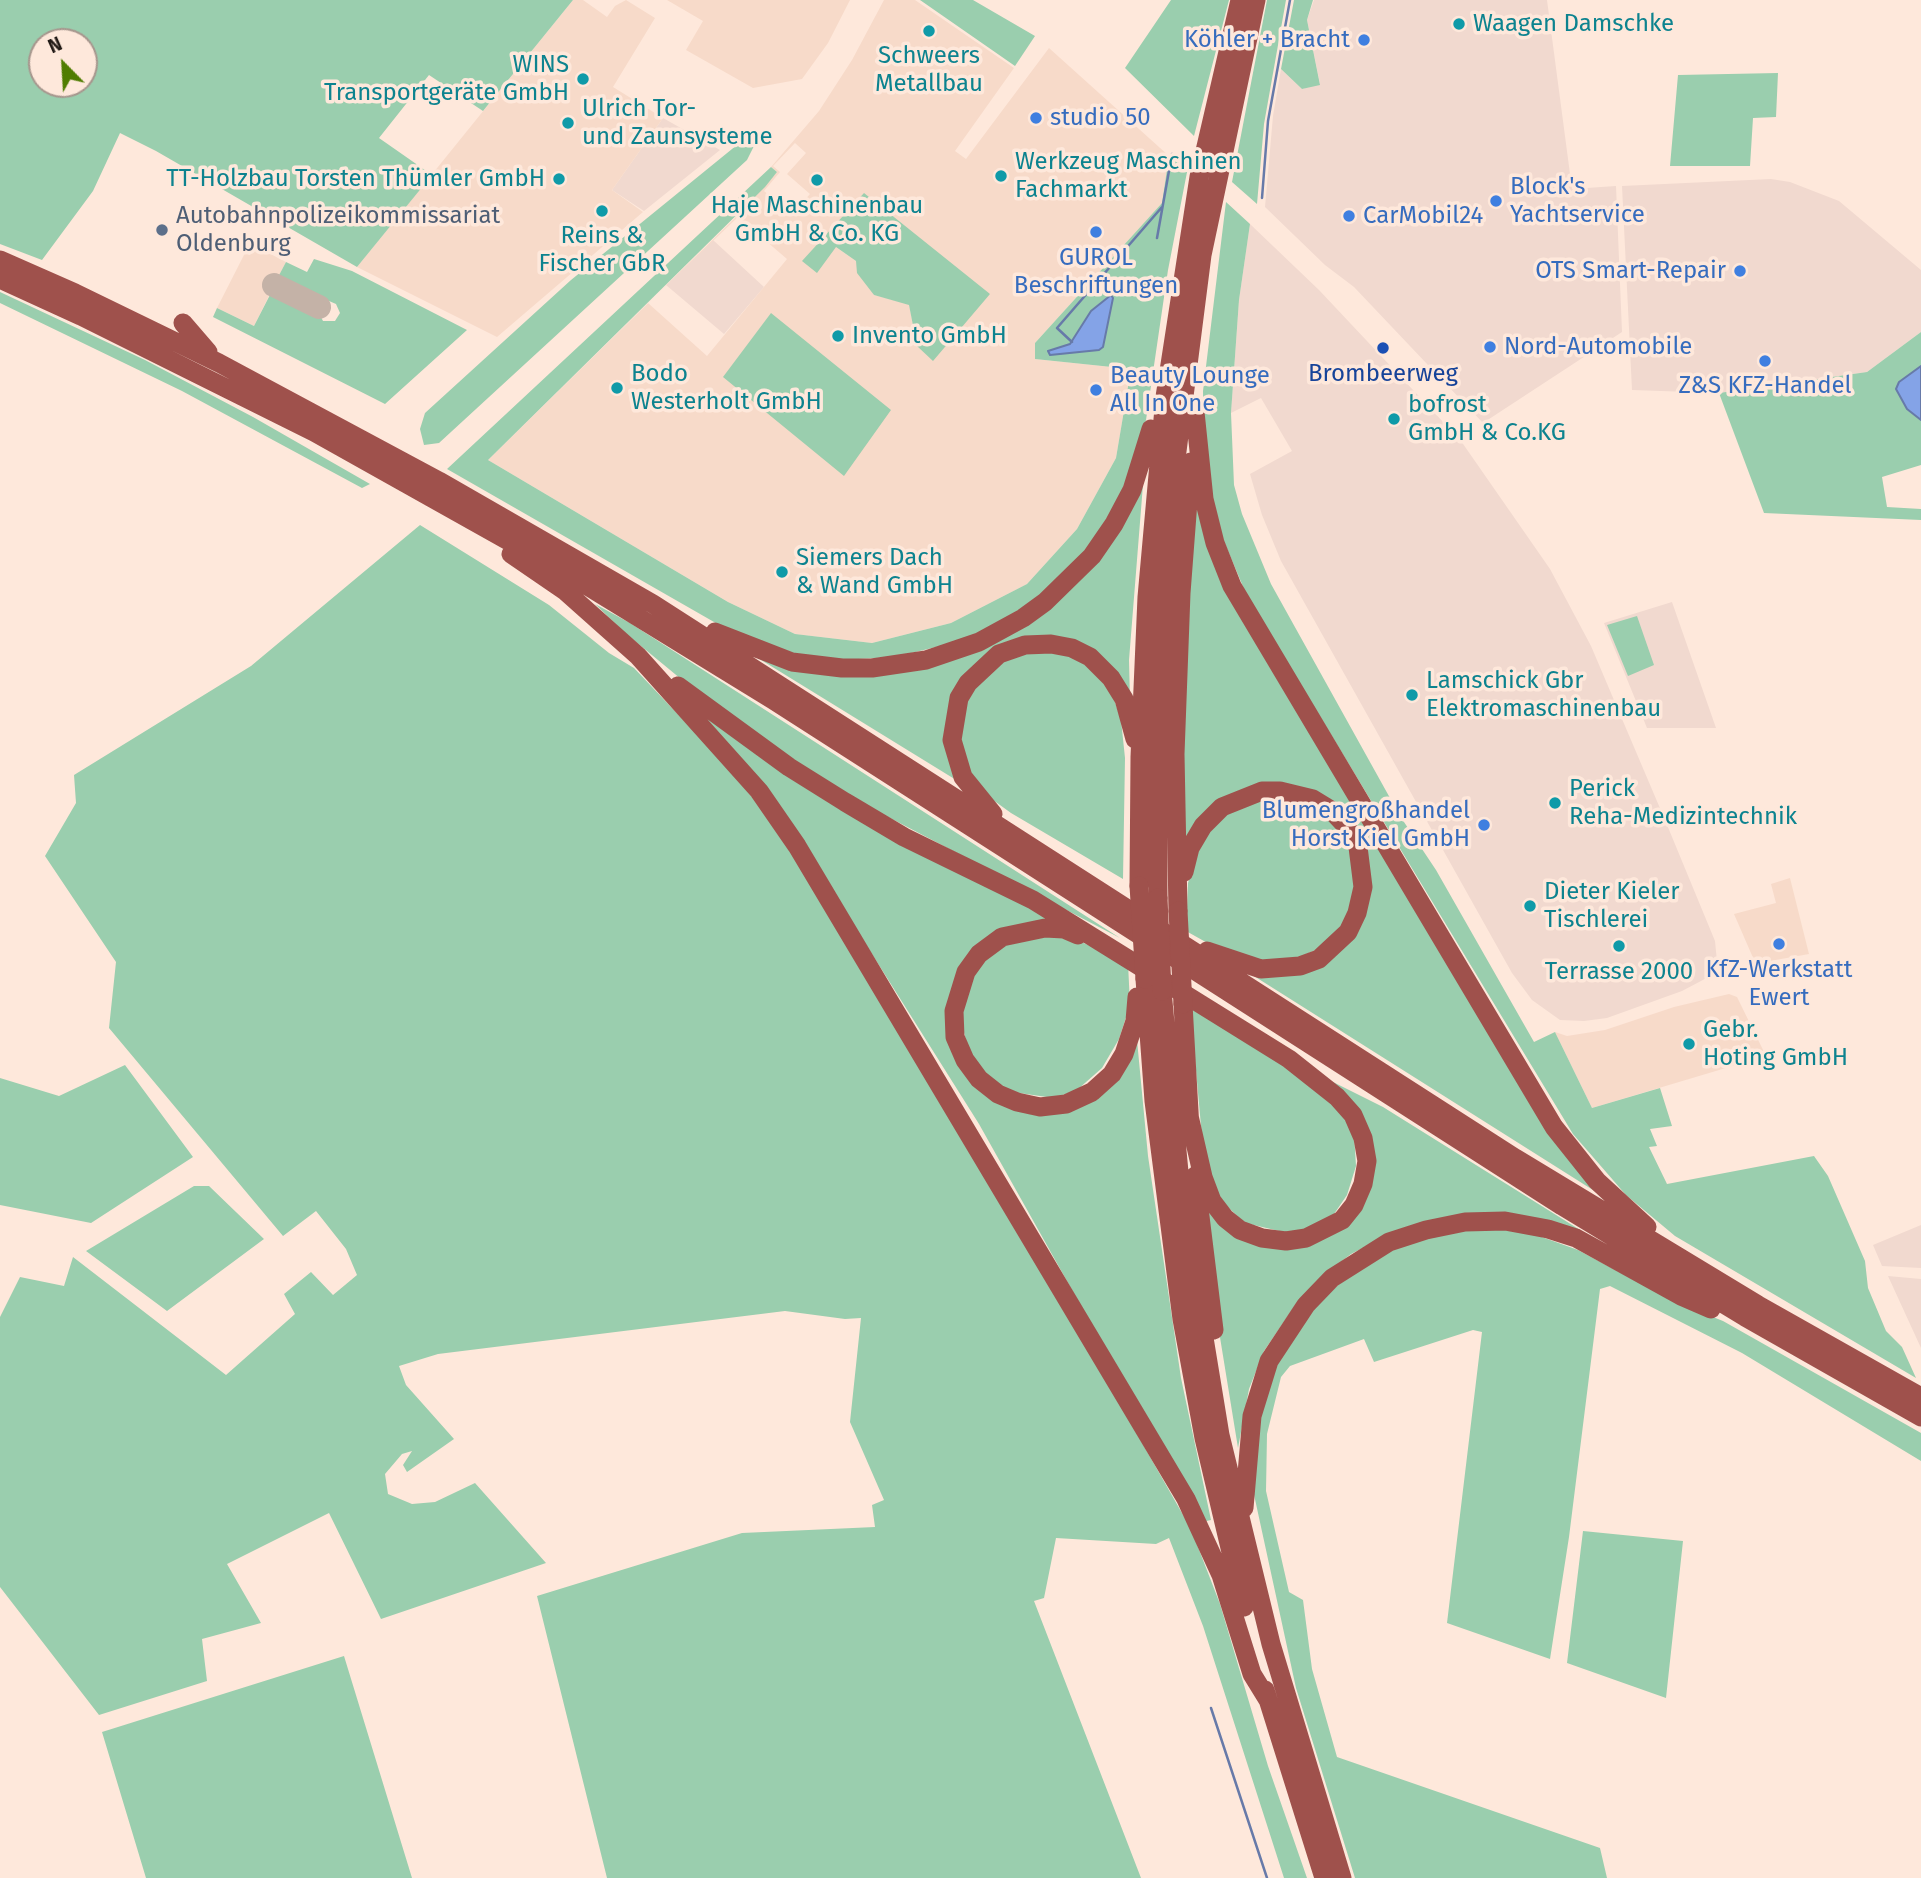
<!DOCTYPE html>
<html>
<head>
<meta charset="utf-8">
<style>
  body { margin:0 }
  #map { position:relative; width:1921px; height:1878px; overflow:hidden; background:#fee8db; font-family:"Fira Sans",sans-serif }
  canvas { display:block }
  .north { position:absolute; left:28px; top:28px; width:70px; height:70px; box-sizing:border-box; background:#fee8db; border:2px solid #a6968d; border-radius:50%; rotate:336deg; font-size:19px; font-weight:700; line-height:28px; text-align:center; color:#231b17 }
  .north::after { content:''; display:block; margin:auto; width:24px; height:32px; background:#507d02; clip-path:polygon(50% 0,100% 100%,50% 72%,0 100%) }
</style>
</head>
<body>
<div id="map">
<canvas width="1921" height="1878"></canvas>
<div class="north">N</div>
</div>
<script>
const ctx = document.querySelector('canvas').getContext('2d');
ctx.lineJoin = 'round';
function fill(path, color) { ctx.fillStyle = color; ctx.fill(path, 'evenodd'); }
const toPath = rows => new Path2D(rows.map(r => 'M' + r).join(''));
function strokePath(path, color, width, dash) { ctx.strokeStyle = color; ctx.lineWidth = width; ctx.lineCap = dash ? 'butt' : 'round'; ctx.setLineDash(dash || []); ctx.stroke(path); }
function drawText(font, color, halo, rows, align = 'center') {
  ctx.font = font + ' "Fira Sans",sans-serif'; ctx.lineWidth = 7; ctx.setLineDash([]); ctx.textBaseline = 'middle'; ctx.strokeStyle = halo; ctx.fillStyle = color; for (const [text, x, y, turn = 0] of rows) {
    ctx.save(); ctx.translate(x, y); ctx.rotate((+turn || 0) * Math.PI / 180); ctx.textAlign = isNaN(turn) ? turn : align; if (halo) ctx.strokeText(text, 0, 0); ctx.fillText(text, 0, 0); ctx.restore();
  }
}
fill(toPath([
  [1314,0,1547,0,1572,189,1616,186,1622,332,1483,423,1354,287,1325,265,1265,207,1273,116,1281,69,1302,89,1320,84,1307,20],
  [663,118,720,150,644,211,612,190],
  [1771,179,1790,182,1839,201,1921,270,1921,332,1867,372,1719,393,1632,390,1622,186],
  [1250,224,1319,290,1461,441,1550,569,1591,646,1665,820,1715,941,1718,972,1682,991,1607,1018,1584,1021,1560,1020,1532,1000,1512,973,1281,561,1262,515,1250,474,1292,451,1261,398,1231,413,1239,300],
  [713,240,764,287,724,334,666,285],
  [1672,602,1716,728,1647,728,1604,623],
  [1921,1225,1921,1268,1882,1266,1873,1245],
  [1888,1276,1921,1279,1921,1348]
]), '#f1d9cf');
fill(toPath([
  [573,0,583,0,607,17,615,6,626,0,655,18,613,87,663,118,612,190,643,212,497,337,357,267],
  [667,0,850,0,828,43,802,79,753,88,686,50,703,21],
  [884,0,915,0,1014,68,955,151,966,159,1049,48,1169,156,1162,203,1035,343,1035,359,1131,369,1116,458,1077,529,1027,584,951,623,872,643,795,634,728,602,488,460,737,216,777,172,771,167,819,111,852,60],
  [795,143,806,153,787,174,810,194,792,214,764,191,780,172,773,166],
  [738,217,787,259,707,356,648,303],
  [836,247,990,294,917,346,909,304,874,295,856,261],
  [255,246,286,262,254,326,217,308,245,253,250,255],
  [1790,878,1809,954,1770,961,1754,960,1734,914,1776,903,1771,884],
  [1729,994,1737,997,1766,1056,1592,1108,1555,1032,1567,1036,1605,1030,1674,1007]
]), '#f7dac9');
fill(toPath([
  [0,0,573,0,483,111,429,75,379,138,432,175,357,267,156,151,120,133,93,191,42,260,0,244],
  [84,42,84,84,42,84,42,42],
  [920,0,973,0,1035,36,1015,66],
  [1171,0,1229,0,1194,136,1125,68],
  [1267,0,1286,0,1264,124,1257,204,1232,182],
  [1294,0,1313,0,1307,20,1320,85,1302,89,1281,69],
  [1778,73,1776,117,1753,118,1750,166,1670,166,1678,75],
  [748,136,757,140,747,160,439,443,424,445,420,429,425,413,571,280],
  [1169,156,1188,167,1168,270,1146,420,1120,498,1087,549,1051,587,1009,617,969,639,895,657,840,660,793,653,721,626,447,469,771,167,777,172,765,187,488,460,728,602,795,634,872,643,951,623,1027,584,1077,529,1116,458,1131,369,1035,359,1035,343,1162,203],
  [1091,311,1104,336,1103,347,1051,355,1049,351,1070,344],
  [864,193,990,294,933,361,917,346,909,305,874,295,857,273,856,261,836,247,817,273,802,261],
  [1226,202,1250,224,1239,300,1231,413,1234,485,1242,514,1271,584,1400,816,1436,870,1534,1042,1555,1032,1592,1108,1660,1088,1672,1126,1650,1129,1657,1146,1649,1147,1667,1184,1814,1156,1828,1176,1865,1261,1868,1288,1886,1331,1902,1347,1916,1378,1675,1236,1626,1195,1573,1134,1247,596,1215,520,1204,456,1203,391],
  [314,259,352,271,467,330,385,404,213,317,217,308,254,326,273,289,318,311,323,321,335,321,340,313,336,304,329,301,321,304,276,281,286,262,307,272],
  [0,292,145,360,253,417,370,484,362,488,182,391,0,303],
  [771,313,891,410,844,476,723,377],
  [1921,332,1921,465,1882,477,1887,507,1921,509,1921,520,1764,513,1719,393,1867,372],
  [1144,472,1129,660,1130,701,1113,672,1040,637,960,684,961,783,753,655,862,673,1041,613],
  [1194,495,1207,543,1604,1197,1246,971,1280,974,1348,938,1365,846,1319,796,1229,797,1181,859,1181,771],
  [420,525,549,605,609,653,634,668,726,765,787,840,973,1145,1191,1529,1220,1604,1268,1766,1307,1878,1284,1878,1203,1626,1169,1538,1156,1544,1056,1538,1044,1598,1034,1601,1141,1878,607,1878,537,1596,742,1533,875,1527,872,1505,884,1500,850,1422,861,1318,845,1319,785,1311,438,1354,399,1366,406,1385,454,1439,407,1472,403,1465,412,1451,402,1454,385,1474,388,1494,412,1504,435,1502,475,1483,546,1563,381,1619,329,1513,227,1564,261,1623,202,1639,207,1681,99,1715,0,1587,0,1317,20,1277,64,1286,73,1257,226,1375,295,1314,284,1294,311,1272,333,1295,357,1275,346,1249,316,1211,283,1236,109,1028,116,962,45,856,76,803,74,775,251,666],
  [595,604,630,623,1120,938,823,783,721,712,624,632],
  [1637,616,1654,665,1628,676,1607,625],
  [1054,650,1080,659,1110,687,1121,720,1125,758,1123,879,1011,813,982,792,962,758,958,728,965,694,987,668,1018,653],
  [701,714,1071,925,991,937,948,1021,995,1098,1075,1107,1137,1040,1148,1156,1181,1378,1211,1520,1202,1522,979,1124,782,811],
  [1280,794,1305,804,1326,818,1343,835,1354,861,1354,910,1327,945,1288,962,1254,961,1220,950,1186,931,1188,883,1201,841,1233,807],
  [1047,934,1077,940,1128,963,1130,1005,1119,1039,1102,1068,1077,1090,1054,1098,1012,1092,987,1077,968,1050,961,1019,969,982,989,955,1013,940],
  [1190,1004,1304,1077,1336,1105,1354,1134,1356,1166,1347,1195,1334,1214,1316,1227,1288,1233,1245,1223,1219,1199,1208,1170,1202,1137],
  [125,1065,193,1157,91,1223,0,1205,0,1078,59,1096],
  [1333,1082,1383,1107,1609,1248,1544,1223,1380,1239,1351,1254,1321,1277,1298,1301,1264,1351,1249,1389,1238,1448,1218,1325,1205,1199,1220,1222,1314,1241,1370,1177],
  [194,1186,209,1186,264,1239,167,1311,86,1251],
  [1500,1229,1539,1236,1578,1250,1675,1302,1723,1321,1921,1433,1921,1461,1742,1353,1610,1286,1600,1289,1569,1537,1550,1659,1447,1623,1482,1332,1473,1330,1374,1362,1364,1339,1290,1366,1281,1377,1267,1434,1266,1491,1289,1592,1303,1600,1312,1669,1337,1757,1600,1848,1607,1878,1355,1878,1296,1688,1253,1490,1262,1392,1302,1317,1370,1257,1448,1230],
  [1583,1531,1683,1541,1666,1698,1567,1663],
  [344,1656,412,1878,146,1878,102,1732]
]), '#9aceae');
const water = toPath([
  [1111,295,1113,298,1103,347,1099,350,1050,355,1048,351,1070,344,1091,311,1111,295],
  [1921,366,1921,420,1907,409,1896,389,1899,382,1921,366]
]);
fill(water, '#84a3e7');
strokePath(water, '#677aa9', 2);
strokePath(toPath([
  [1262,198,1268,121,1290,0],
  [1157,238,1172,154],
  [1072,342,1057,328,1162,207],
  [1211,1708,1267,1878]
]), '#677aa9', 2.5);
strokePath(toPath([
  [274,285,319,307]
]), '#c4b2a7', 24);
strokePath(toPath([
  [0,260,75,293,219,363,439,481,653,604,1515,1158,1758,1305,1921,1397],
  [0,279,81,316,314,432,571,576,773,700,1562,1206,1745,1317,1921,1417],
  [183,323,208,352],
  [1195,412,1204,499,1215,543,1232,586,1554,1127,1597,1181,1647,1227],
  [511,554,565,591,638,656,759,791,797,846,1186,1499,1221,1575,1252,1674,1268,1700],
  [715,632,792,662,842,668,872,668,926,660,979,642,1023,618,1045,602,1092,556,1114,524,1132,490,1151,429],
  [678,686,789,767,845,802,904,837,1033,900,1289,1059,1337,1097,1353,1115,1363,1138,1367,1161,1363,1184,1354,1205,1342,1220,1306,1238,1286,1241,1262,1238,1240,1230,1225,1218,1212,1201,1203,1177,1189,1116],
  [993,814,963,777,952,740,959,698,968,683,999,654,1025,645,1051,644,1072,648,1090,657,1111,678,1124,699,1135,739],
  [1184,872,1190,848,1203,826,1222,807,1262,791,1280,791,1313,799,1331,810,1347,827,1358,847,1363,887,1357,913,1348,932,1319,959,1300,966,1261,969,1207,951],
  [1139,886,1140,757,1147,597,1165,397,1199,177,1240,0],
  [1158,898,1157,755,1170,506,1202,255,1256,0],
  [1178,911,1175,754,1181,593,1191,462],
  [1078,935,1064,929,1045,928,1002,937,979,954,966,972,954,1011,955,1037,965,1060,979,1079,998,1094,1017,1102,1040,1107,1066,1104,1092,1092,1112,1074,1124,1054,1135,1021,1137,997],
  [1145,979,1154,1101,1182,1319,1204,1438,1244,1607],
  [1162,991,1182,1204,1220,1435,1271,1644,1342,1878],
  [1183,1004,1190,1129],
  [1195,1176,1214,1330],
  [1244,1508,1252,1416,1269,1361,1306,1305,1332,1278,1389,1242,1426,1230,1465,1222,1505,1221,1548,1229,1576,1238,1681,1296,1711,1309],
  [1265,1690,1324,1878]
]), '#9f514c', 19);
strokePath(toPath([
  [1139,886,1145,979],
  [1158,898,1162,991],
  [1178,911,1183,1004]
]), '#9f514c', 19);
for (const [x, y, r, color] of [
  [1459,24,7,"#0f9aa8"],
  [929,31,7,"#0f9aa8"],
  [1364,40,7,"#3f7fe0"],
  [583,79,7,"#0f9aa8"],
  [1036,118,7,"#3f7fe0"],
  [568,123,7,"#0f9aa8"],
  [1001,176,7,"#0f9aa8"],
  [559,179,7,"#0f9aa8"],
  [817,180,7,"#0f9aa8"],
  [1496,201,7,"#3f7fe0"],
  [602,211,7,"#0f9aa8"],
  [1349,216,7,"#3f7fe0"],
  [162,230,7,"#5c6f8a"],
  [1096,232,7,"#3f7fe0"],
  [1740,271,7,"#3f7fe0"],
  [838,336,7,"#0f9aa8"],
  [1490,347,7,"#3f7fe0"],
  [1383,348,7,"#1a4fb4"],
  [1765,361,7,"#3f7fe0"],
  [617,388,7,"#0f9aa8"],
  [1096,390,7,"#3f7fe0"],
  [1394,419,7,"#0f9aa8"],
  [782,572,7,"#0f9aa8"],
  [1412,695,7,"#0f9aa8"],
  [1555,803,7,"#0f9aa8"],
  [1484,825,7,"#3f7fe0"],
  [1530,906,7,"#0f9aa8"],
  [1779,944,7,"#3f7fe0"],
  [1619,946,7,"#0f9aa8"],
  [1689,1044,7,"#0f9aa8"]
]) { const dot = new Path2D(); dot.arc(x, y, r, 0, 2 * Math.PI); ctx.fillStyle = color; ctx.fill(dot); strokePath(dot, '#fee8db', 2.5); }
drawText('24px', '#0d838f', '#fee8db', [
  ["Waagen Damschke",1473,24],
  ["Schweers",929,56,"center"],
  ["Metallbau",929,84,"center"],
  ["WINS",569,65,"right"],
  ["Transportgeräte GmbH",569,93,"right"],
  ["Ulrich Tor-",582,109],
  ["und Zaunsysteme",582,137],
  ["Werkzeug Maschinen",1015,162],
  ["Fachmarkt",1015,190],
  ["TT-Holzbau Torsten Thümler GmbH",545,179,"right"],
  ["Haje Maschinenbau",817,206,"center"],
  ["GmbH & Co. KG",817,234,"center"],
  ["Reins &",602,236,"center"],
  ["Fischer GbR",602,264,"center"],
  ["Invento GmbH",852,336],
  ["Bodo",631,374],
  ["Westerholt GmbH",631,402],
  ["bofrost",1408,405],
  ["GmbH & Co.KG",1408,433],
  ["Siemers Dach",796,558],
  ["& Wand GmbH",796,586],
  ["Lamschick Gbr",1426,681],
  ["Elektromaschinenbau",1426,709],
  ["Perick",1569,789],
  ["Reha-Medizintechnik",1569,817],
  ["Dieter Kieler",1544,892],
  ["Tischlerei",1544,920],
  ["Terrasse 2000",1619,972,"center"],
  ["Gebr.",1703,1030],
  ["Hoting GmbH",1703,1058]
], 'left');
drawText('24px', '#366cbe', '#fee8db', [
  ["Köhler + Bracht",1350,40,"right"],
  ["studio 50",1050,118],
  ["Block's",1510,187],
  ["Yachtservice",1510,215],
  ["CarMobil24",1363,216],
  ["GUROL",1096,258,"center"],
  ["Beschriftungen",1096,286,"center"],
  ["OTS Smart-Repair",1726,271,"right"],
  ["Nord-Automobile",1504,347],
  ["Beauty Lounge",1110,376],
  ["All In One",1110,404],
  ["Z&S KFZ-Handel",1765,386,"center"],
  ["Blumengroßhandel",1470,811,"right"],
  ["Horst Kiel GmbH",1470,839,"right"],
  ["KfZ-Werkstatt",1779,970,"center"],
  ["Ewert",1779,998,"center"]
], 'left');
drawText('24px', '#4e5e75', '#fee8db', [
  ["Autobahnpolizeikommissariat",176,216],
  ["Oldenburg",176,244]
], 'left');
drawText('24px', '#164399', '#fee8db', [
  ["Brombeerweg",1383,374]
]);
</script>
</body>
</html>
